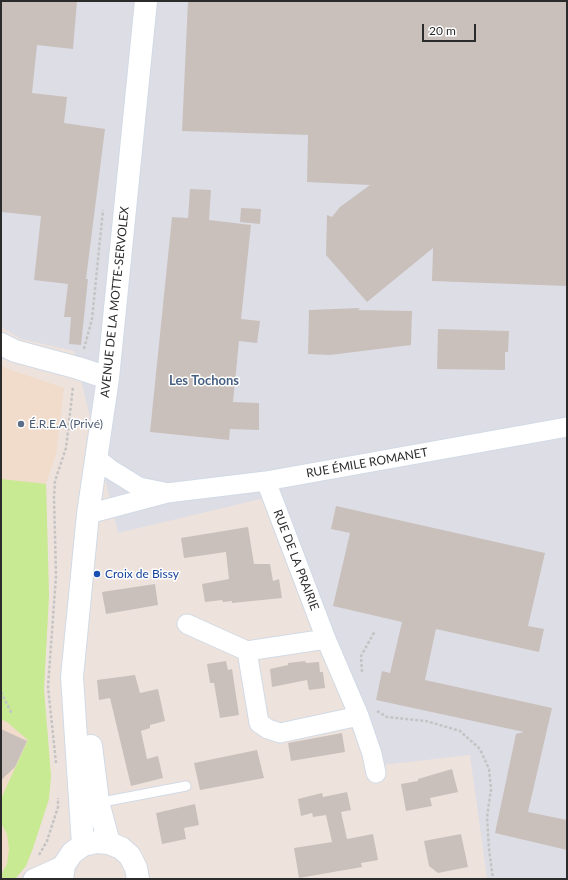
<!DOCTYPE html>
<html>
<head>
<meta charset="utf-8">
<style>
  body { margin:0 }
  #map { position:relative; width:568px; height:880px; overflow:hidden; background:#eee2dc; font-family:Lato,sans-serif }
  canvas { display:block }
  .frame { position:absolute; inset:0; border:2px solid #2b2b2b; pointer-events:none }
  .scale { position:absolute; left:422px; top:24px; width:54px; height:18px; box-sizing:border-box; border:2px solid #2b2b2b; border-top:0; padding-left:5px; font-size:12px; line-height:14px; white-space:nowrap; color:#2b2b2b; -webkit-text-stroke:3px #fff; paint-order:stroke }
</style>
</head>
<body>
<div id="map">
<canvas width="568" height="880"></canvas>
<div class="frame"></div>
<div class="scale">20 m</div>
</div>
<script>
const ctx = document.querySelector('canvas').getContext('2d');
ctx.lineJoin = 'round';
function fill(path, color) { ctx.fillStyle = color; ctx.fill(path, 'evenodd'); }
const toPath = rows => new Path2D(rows.map(r => 'M' + r).join(''));
function strokePath(path, color, width, dash) { ctx.strokeStyle = color; ctx.lineWidth = width; ctx.lineCap = dash ? 'butt' : 'round'; ctx.setLineDash(dash || []); ctx.stroke(path); }
function drawText(font, color, halo, rows, align = 'center') {
  ctx.font = font + ' Lato,sans-serif'; ctx.lineWidth = 3; ctx.setLineDash([]); ctx.textBaseline = 'middle'; ctx.strokeStyle = halo; ctx.fillStyle = color; for (const [text, x, y, turn = 0] of rows) {
    ctx.save(); ctx.translate(x, y); ctx.rotate((+turn || 0) * Math.PI / 180); ctx.textAlign = isNaN(turn) ? turn : align; if (halo) ctx.strokeText(text, 0, 0); ctx.fillText(text, 0, 0); ctx.restore();
  }
}
fill(toPath([
  [1,1,567,1,567,879,487,879,470,755,374,766,265,498,118,533,74,351,21,339,1,327]
]), '#dddde6');
fill(toPath([
  [1,365,8,369,64,388,56,454,46,484,49,595,44,689,51,776,49,799,33,848,26,866,15,879,1,879]
]), '#f1dbca');
fill(toPath([
  [1,479,46,484,49,595,44,689,51,776,49,799,33,848,26,866,15,879,1,879,1,875,7,864,9,849,7,834,1,823,1,799,28,740,7,722,1,719]
]), '#c7ea93');
fill(toPath([
  [2,1,77,1,73,49,37,45,32,93,67,97,64,123,105,129,86,279,88,279,81,345,69,344,71,317,64,317,68,284,34,280,41,216,1,212],
  [188,1,567,1,567,286,432,281,433,248,367,302,326,255,327,215,332,217,340,207,370,185,307,182,308,135,182,131],
  [190,189,211,190,209,220,251,225,241,319,260,321,257,343,239,341,233,402,259,403,259,430,230,429,229,440,150,432,172,217,188,218],
  [241,208,261,209,260,224,240,222],
  [360,308,358,310,412,311,411,345,330,355,308,354,309,310],
  [438,329,509,331,508,352,505,352,505,370,437,369],
  [336,506,545,553,528,626,544,629,539,652,436,629,425,680,552,708,528,812,567,820,567,850,495,833,516,734,524,732,376,700,382,671,390,673,402,622,333,606,350,533,331,529],
  [248,527,254,564,270,564,273,581,279,579,282,598,232,603,232,601,223,602,222,600,205,602,202,584,229,579,226,552,184,558,181,538],
  [155,584,158,605,106,614,102,592],
  [226,661,228,670,232,669,239,715,220,718,214,683,210,683,207,664],
  [305,661,306,663,319,662,320,672,323,672,325,688,309,690,307,680,272,687,270,669,288,665,288,663],
  [135,675,140,693,158,689,165,721,150,725,150,728,141,731,147,759,158,756,163,778,131,786,110,698,99,700,97,680],
  [1,729,27,741,15,767,1,780],
  [342,733,345,752,291,761,288,743],
  [257,750,264,778,200,790,194,763],
  [452,769,458,792,430,798,432,806,406,811,401,784,418,781,418,779],
  [347,792,351,810,341,812,347,839,373,834,378,860,361,863,362,867,299,878,294,848,332,842,326,815,313,817,312,813,301,816,298,799,322,793,323,797],
  [195,804,199,825,184,828,186,839,162,844,156,813],
  [461,834,468,867,438,873,429,866,424,841]
]), '#c9c0bb');
const lane = toPath([
  [97,803,186,786]
]);
const street = toPath([
  [96,458,110,469,139,487,164,492],
  [266,481,326,639,359,716,372,754,376,773],
  [88,514,167,493,266,481,567,427],
  [187,624,247,651,326,639],
  [247,651,259,723,268,729,280,733,359,716],
  [33,879,64,865]
]);
const secondary = toPath([
  [1,344,15,351,78,368,108,378],
  [91,746,98,802,109,843],
  [83,845,72,677,88,514,108,378,146,1],
  [62,879,64,865,72,853,83,845,96,842,109,843,121,848,130,856,136,868,138,879]
]);
strokePath(lane, '#d1dae5', 11);
strokePath(street, '#d1dae5', 21);
strokePath(secondary, '#d1dae5', 24);
strokePath(toPath([
  [84,349,92,319,103,210],
  [362,672,361,656,375,631],
  [1,692,12,714],
  [377,711,387,717,426,721,460,731,480,749,489,769,491,789,487,817,489,849,493,879],
  [56,763,48,687,56,576,54,497,55,481,66,448,73,387],
  [39,855,47,841,58,807,58,798]
]), '#c4c4c4', 2.5, [3, 2]);
strokePath(lane, '#fff', 9);
strokePath(street, '#fff', 19);
strokePath(secondary, '#fff', 22);
for (const [x, y, r, color] of [
  [21,424,4,"#5c6f8a"],
  [97,574,4,"#1a4fb4"]
]) { const dot = new Path2D(); dot.arc(x, y, r, 0, 2 * Math.PI); ctx.fillStyle = color; ctx.fill(dot); strokePath(dot, '#fff', 1.5); }
drawText('12px', '#2b2b2b', '#fff', [
  ["AVENUE DE LA MOTTE-SERVOLEX",115,302,-84],
  ["RUE ÉMILE ROMANET",367,463,-10],
  ["RUE DE LA PRAIRIE",296,560,69]
]);
drawText('12px', '#4e5e75', '#fff', [
  ["É.R.E.A (Privé)",29,424]
], 'left');
drawText('12px', '#164399', '#fff', [
  ["Croix de Bissy",105,574]
], 'left');
drawText('bold 13px', '#476081', '#fff', [
  ["Les Tochons",204,381]
]);
</script>
</body>
</html>
